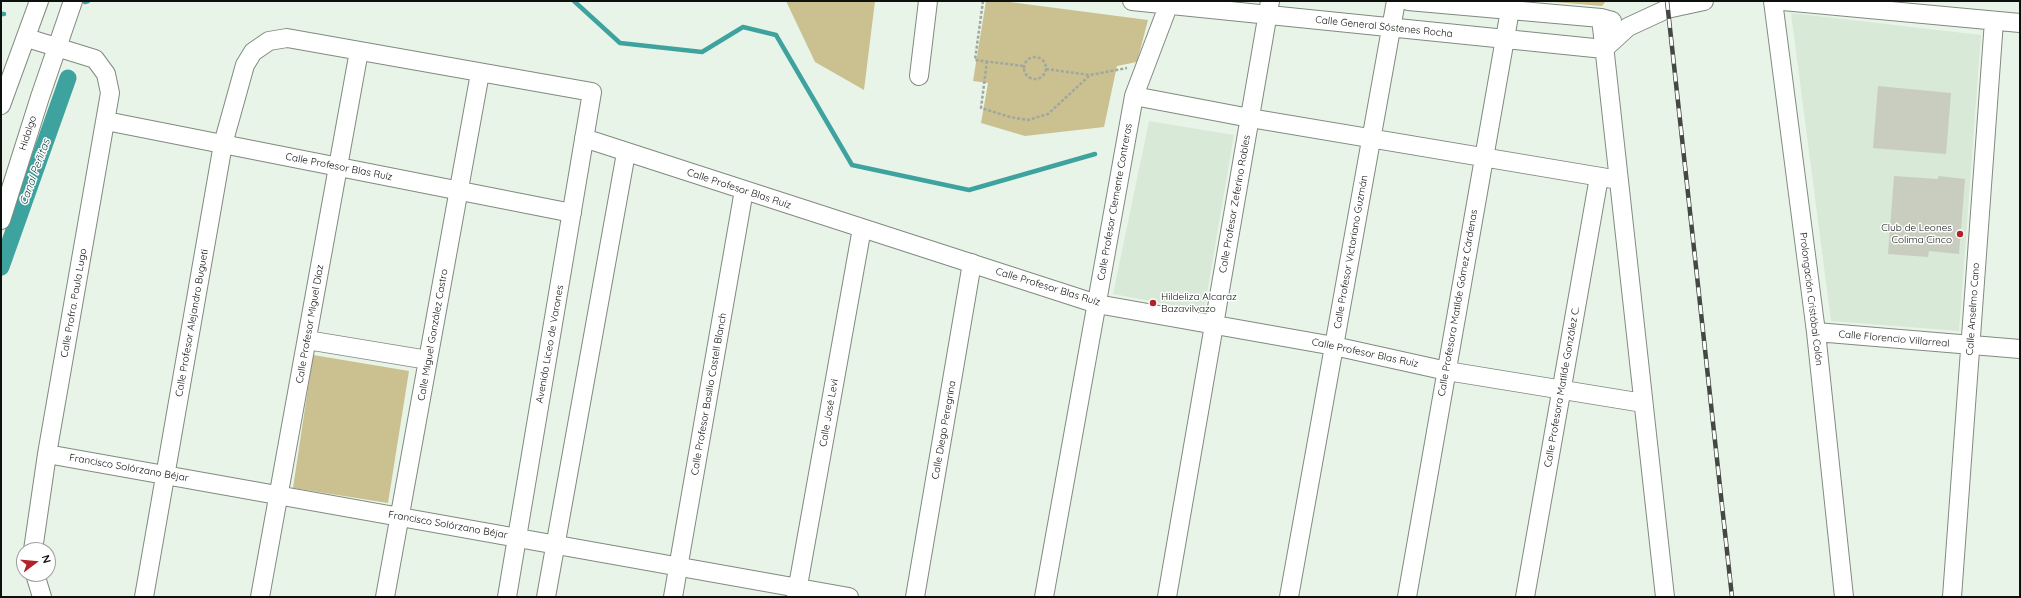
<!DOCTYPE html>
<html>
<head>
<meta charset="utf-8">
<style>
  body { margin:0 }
  #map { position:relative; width:2021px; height:598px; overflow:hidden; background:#e9f4e8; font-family:Quicksand,sans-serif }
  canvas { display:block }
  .frame { position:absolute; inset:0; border:2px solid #0d100d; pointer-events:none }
  .north { position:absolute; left:16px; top:542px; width:40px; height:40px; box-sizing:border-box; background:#fff; border:1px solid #9e9f9e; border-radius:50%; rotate:74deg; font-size:11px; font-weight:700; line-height:16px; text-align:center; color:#0d100d }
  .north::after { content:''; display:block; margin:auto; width:14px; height:18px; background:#b32228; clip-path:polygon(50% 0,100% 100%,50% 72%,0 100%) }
</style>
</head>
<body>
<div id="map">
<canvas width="2021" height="598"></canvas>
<div class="frame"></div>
<div class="north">N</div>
</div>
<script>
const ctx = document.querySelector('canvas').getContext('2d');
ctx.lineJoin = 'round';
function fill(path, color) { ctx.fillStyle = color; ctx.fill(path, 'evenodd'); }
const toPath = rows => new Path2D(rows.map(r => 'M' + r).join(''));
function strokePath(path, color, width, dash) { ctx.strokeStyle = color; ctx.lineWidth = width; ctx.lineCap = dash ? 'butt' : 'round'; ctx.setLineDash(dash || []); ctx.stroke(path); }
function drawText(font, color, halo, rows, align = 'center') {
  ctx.font = font + ' Quicksand,sans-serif'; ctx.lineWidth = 3; ctx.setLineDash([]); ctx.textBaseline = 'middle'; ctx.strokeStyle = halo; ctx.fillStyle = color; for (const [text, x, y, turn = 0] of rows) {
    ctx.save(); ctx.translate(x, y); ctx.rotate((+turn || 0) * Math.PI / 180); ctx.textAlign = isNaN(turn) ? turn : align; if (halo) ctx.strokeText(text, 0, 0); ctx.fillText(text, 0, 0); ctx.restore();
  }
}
fill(toPath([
  [1791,13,1981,35,1959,331,1831,321],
  [1149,121,1234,135,1204,311,1113,294]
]), '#d8e9d7');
fill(toPath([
  [786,1,875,1,864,90,815,62],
  [986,1,1002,1,1148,20,1137,62,1117,66,1104,127,1025,136,981,123,988,83,973,81],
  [1542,1,1606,1,1602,6],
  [313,355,409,371,388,503,293,488]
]), '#cbc090');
strokePath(toPath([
  [574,1,620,43,702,52,743,27,776,35,852,165,969,190,1095,154],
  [85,2,88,1],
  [1,14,4,14]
]), '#3ea39f', 4.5);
strokePath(toPath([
  [1,267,68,78]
]), '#3ea39f', 17);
fill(toPath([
  [1878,86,1951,93,1946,154,1873,148],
  [1894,176,1938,179,1938,176,1965,179,1959,254,1929,251,1928,257,1888,254]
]), '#c9cdbf');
const minor = toPath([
  [1132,1,1604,49,1628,27,1667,9,1704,1],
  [1408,1,1601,18,1612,21],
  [1773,1,1816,332,1844,597],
  [1783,1,2020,23],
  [1601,18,1665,597],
  [27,38,95,59,106,74,110,93,47,454,33,550],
  [919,76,928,1],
  [1134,96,1250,118,1619,180],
  [1,105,39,1],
  [106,121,572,213],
  [584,138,1097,304,1334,346,1447,371,1643,403],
  [1,220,40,97,73,1],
  [1816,332,2020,349],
  [307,340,428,360],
  [47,454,849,597],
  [35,574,42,597],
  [144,597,223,144,245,65,253,52,269,41,287,38,592,92,507,597],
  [260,597,359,51],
  [385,597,480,73],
  [546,597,626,153],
  [673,597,744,190],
  [796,597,862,228],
  [915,597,972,263],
  [1044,597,1134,96,1170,1],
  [1167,597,1270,1],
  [1289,597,1396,1],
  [1407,597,1510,10],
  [1525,597,1599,177],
  [1952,597,1994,21]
]);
strokePath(minor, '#808a7f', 20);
strokePath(toPath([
  [983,1,975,60,1024,66],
  '1024 68a11 11 0 1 1 22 0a11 11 0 1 1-22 0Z',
  [987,61,981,108,1010,117,1028,120,1048,114,1090,75,1127,68],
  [1046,69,1090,75]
]), '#9fa79e', 2.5, [3, 2]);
strokePath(minor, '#fff', 18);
const rail = toPath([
  [1667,1,1732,597]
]);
strokePath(rail, '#434843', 4.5);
strokePath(rail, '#fff', 3, [9]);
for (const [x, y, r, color] of [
  [1960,234,4,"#b32228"],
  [1153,303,4,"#b32228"]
]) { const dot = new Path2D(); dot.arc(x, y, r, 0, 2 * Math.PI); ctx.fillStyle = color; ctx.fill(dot); strokePath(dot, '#fff', 1.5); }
drawText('10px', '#0d100d', '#fff', [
  ["Calle General Sóstenes Rocha",1384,27,6],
  ["Hidalgo",28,133,-72],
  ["Calle Profesor Blas Ruíz",339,167,11],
  ["Calle Profesor Blas Ruíz",739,189,18],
  ["Calle Profesor Clemente Contreras",1115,202,-80],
  ["Calle Profesor Zeferino Robles",1235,204,-80],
  ["Calle Profesor Victoriano Guzmán",1351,252,-80],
  ["Calle Profesor Blas Ruíz",1048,287,17],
  ["Prolongación Cristóbal Colón",1811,299,83],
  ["Calle Profra. Paula Lugo",74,303,-80],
  ["Calle Profesora Matilde Gómez Cárdenas",1458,303,-80],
  ["Calle Anselmo Cano",1973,309,-86],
  ["Calle Profesor Alejandro Bugueti",192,323,-80],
  ["Calle Profesor Miguel Díaz",310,324,-80],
  ["Calle Miguel González Castro",433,335,-80],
  ["Calle Florencio Villarreal",1894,339,5],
  ["Avenida Liceo de Varones",550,344,-80],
  ["Calle Profesor Blas Ruíz",1365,353,12],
  ["Calle Profesora Matilde González C.",1562,387,-80],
  ["Calle Profesor Basilio Castell Blanch",709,394,-80],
  ["Calle José Levi",829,413,-80],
  ["Calle Diego Peregrina",944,430,-80],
  ["Francisco Solórzano Béjar",129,468,10],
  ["Francisco Solórzano Béjar",448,525,10]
]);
drawText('10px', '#0d100d', '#fff', [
  ["Club de Leones",1952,228],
  ["Colima Cinco",1952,240],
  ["Hildeliza Alcaraz",1161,297,"left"],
  ["Bazavilvazo",1161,309,"left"]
], 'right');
drawText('italic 11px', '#1a4745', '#fff', [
  ["Canal Peñitas",35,172,-70]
]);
</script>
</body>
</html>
